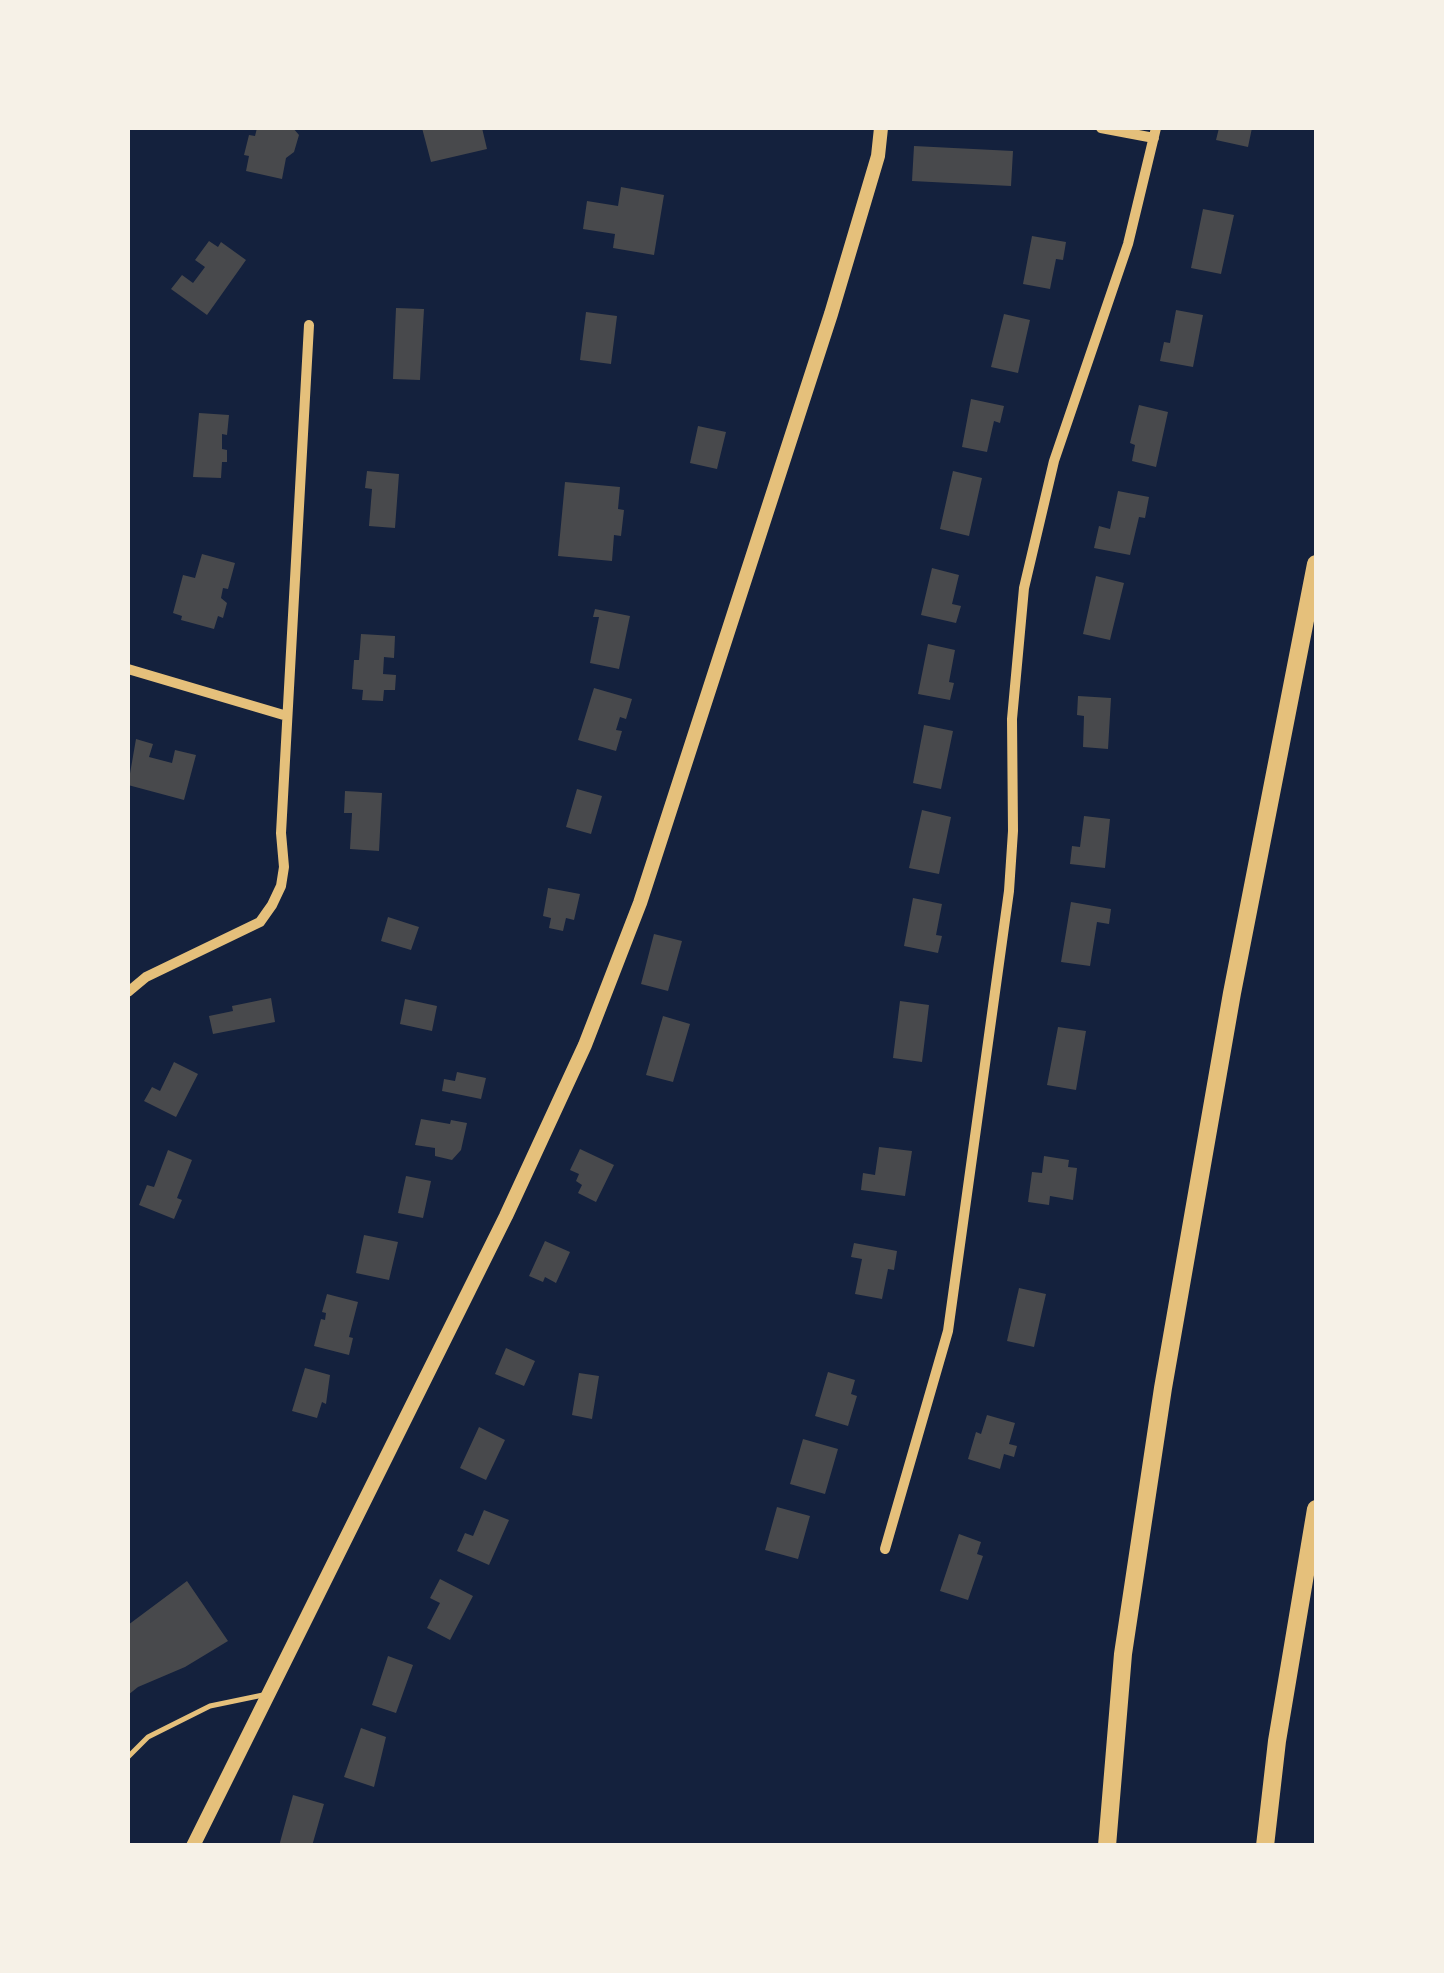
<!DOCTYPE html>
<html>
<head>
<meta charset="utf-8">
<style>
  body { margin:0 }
  #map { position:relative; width:1444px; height:1973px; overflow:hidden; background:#14213d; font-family:"IBM Plex Sans",sans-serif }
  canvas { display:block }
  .frame { position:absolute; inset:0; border:130px solid #f6f1e7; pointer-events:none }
</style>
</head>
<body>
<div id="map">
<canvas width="1444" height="1973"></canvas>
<div class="frame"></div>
</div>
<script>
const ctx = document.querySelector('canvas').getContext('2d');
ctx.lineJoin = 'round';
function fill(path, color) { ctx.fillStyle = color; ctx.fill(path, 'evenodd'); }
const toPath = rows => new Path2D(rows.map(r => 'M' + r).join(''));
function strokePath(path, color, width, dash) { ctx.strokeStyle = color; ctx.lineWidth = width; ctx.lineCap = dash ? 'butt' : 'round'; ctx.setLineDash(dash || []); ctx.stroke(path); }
fill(toPath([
  [257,128,293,128,299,135,294,152,286,158,282,179,246,171,249,156,244,155,249,135,255,136],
  [422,128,482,128,487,149,431,162],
  [1219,128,1252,128,1248,147,1216,140],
  [914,146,1013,151,1011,186,912,181],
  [621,187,664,195,654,255,613,248,615,234,583,229,587,201,618,206],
  [1203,209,1234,215,1221,274,1191,268],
  [1032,236,1066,242,1063,260,1056,259,1050,289,1023,284],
  [209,241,218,247,221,242,246,260,207,315,171,289,182,275,193,283,205,267,195,260],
  [396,308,424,309,420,380,393,379],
  [1176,310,1203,315,1193,367,1160,361,1164,342,1170,343],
  [586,312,617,316,611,364,580,360],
  [1004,314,1030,320,1018,373,991,367],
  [971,399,1004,406,1000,423,994,421,987,452,962,447],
  [1139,405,1168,412,1156,467,1132,461,1135,445,1130,443],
  [199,413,229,415,227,435,222,434,222,449,227,450,227,462,222,462,221,478,193,477],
  [698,426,726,432,717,469,690,463],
  [367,471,399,474,395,528,369,526,372,489,365,488],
  [953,471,982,478,969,536,940,529],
  [565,482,620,487,618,509,624,510,621,536,614,535,612,561,558,556],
  [1118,491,1149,497,1145,518,1139,517,1130,555,1094,548,1099,526,1110,529],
  [202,554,235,563,228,589,223,588,221,598,227,603,223,618,218,616,214,629,181,620,182,616,173,613,183,575,195,578],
  [932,568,959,575,952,604,961,606,956,623,921,615],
  [1096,576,1124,583,1110,640,1083,634],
  [595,609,630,616,619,669,590,663,599,617,593,617],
  [361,634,395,636,394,658,384,657,383,674,396,675,395,690,384,690,383,701,362,700,363,690,352,689,354,660,359,660],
  [928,644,955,650,949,682,954,683,950,700,918,694],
  [594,688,632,699,626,719,620,717,616,730,622,731,616,751,578,740],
  [1078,696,1111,698,1108,749,1083,747,1084,716,1077,715],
  [924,725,953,731,941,789,913,783],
  [136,739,153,744,149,757,172,763,175,750,196,755,184,800,128,785],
  [577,789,602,796,591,834,566,827],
  [345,791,382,793,379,851,350,849,352,813,344,813],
  [922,810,951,817,939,874,909,868],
  [1084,816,1110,819,1105,868,1070,864,1072,846,1080,847],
  [548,888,580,894,574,920,566,918,563,931,549,928,551,918,543,916],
  [913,898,942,904,936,935,942,936,938,953,904,946],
  [1071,902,1111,909,1109,924,1097,922,1090,966,1061,962],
  [388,917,419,927,411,950,381,941],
  [654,934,682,941,668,991,641,984],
  [271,998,275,1022,213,1034,209,1016,233,1011,232,1006],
  [405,999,437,1006,432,1031,400,1024],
  [900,1001,929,1005,922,1062,893,1058],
  [663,1016,690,1024,673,1082,646,1075],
  [1058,1027,1086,1031,1076,1090,1047,1085],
  [174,1062,198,1074,176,1117,144,1101,152,1087,160,1091],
  [457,1072,486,1078,481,1099,442,1091,444,1079,455,1081],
  [421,1119,450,1124,451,1120,467,1123,461,1150,452,1160,435,1156,435,1148,415,1145],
  [879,1147,912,1151,905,1196,861,1190,863,1173,875,1175],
  [580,1149,614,1165,596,1202,578,1193,582,1185,576,1181,579,1174,570,1170],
  [168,1150,192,1160,177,1198,182,1200,174,1219,139,1205,147,1185,154,1187],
  [1044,1156,1069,1160,1068,1167,1077,1168,1073,1200,1050,1196,1049,1205,1028,1202,1032,1172,1042,1173],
  [406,1176,431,1181,423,1218,398,1213],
  [364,1235,398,1242,389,1280,356,1273],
  [545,1241,570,1252,556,1283,545,1277,543,1282,529,1276],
  [854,1243,897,1251,894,1270,888,1269,882,1299,855,1294,862,1259,851,1257],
  [1019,1288,1046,1294,1034,1347,1007,1341],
  [327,1294,358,1302,349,1337,353,1338,349,1355,314,1346,321,1319,325,1320,326,1313,322,1312],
  [506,1348,535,1361,524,1386,495,1374],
  [305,1368,330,1375,326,1404,322,1402,317,1418,292,1411],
  [828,1372,855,1380,851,1394,857,1396,848,1426,815,1416],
  [579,1373,599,1376,592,1419,572,1415],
  [987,1415,1015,1423,1009,1444,1017,1446,1014,1457,1004,1454,1000,1469,968,1459,976,1432,981,1434],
  [479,1427,505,1440,486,1480,460,1468],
  [803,1439,838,1449,825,1494,790,1484],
  [777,1507,810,1516,798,1559,765,1550],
  [484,1510,509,1520,489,1565,457,1551,465,1533,473,1536],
  [959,1534,981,1542,977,1554,983,1556,968,1600,940,1591],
  [440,1579,473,1596,450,1640,427,1628,440,1603,430,1598],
  [187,1581,228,1641,185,1667,138,1687,128,1695,128,1625],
  [388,1656,413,1665,396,1713,372,1705],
  [361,1728,386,1737,374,1787,344,1777],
  [293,1795,324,1804,312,1846,279,1846]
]), '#48494c');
strokePath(toPath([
  [128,1757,148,1737,210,1706,263,1695]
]), '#e5c07b', 5);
strokePath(toPath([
  [1101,128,1154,138],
  [128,669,287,716],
  [128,992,146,977,260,922,272,905,281,886,284,867,281,833,309,325],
  [885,1549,948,1331,1009,891,1013,831,1012,719,1024,588,1054,461,1128,244,1156,128]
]), '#e5c07b', 10);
strokePath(toPath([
  [193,1846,506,1216,585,1045,640,903,831,314,878,156,881,128]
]), '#e5c07b', 14);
strokePath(toPath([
  [1107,1846,1123,1654,1163,1388,1232,993,1316,564],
  [1265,1846,1277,1741,1316,1509]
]), '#e5c07b', 18);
</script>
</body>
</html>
